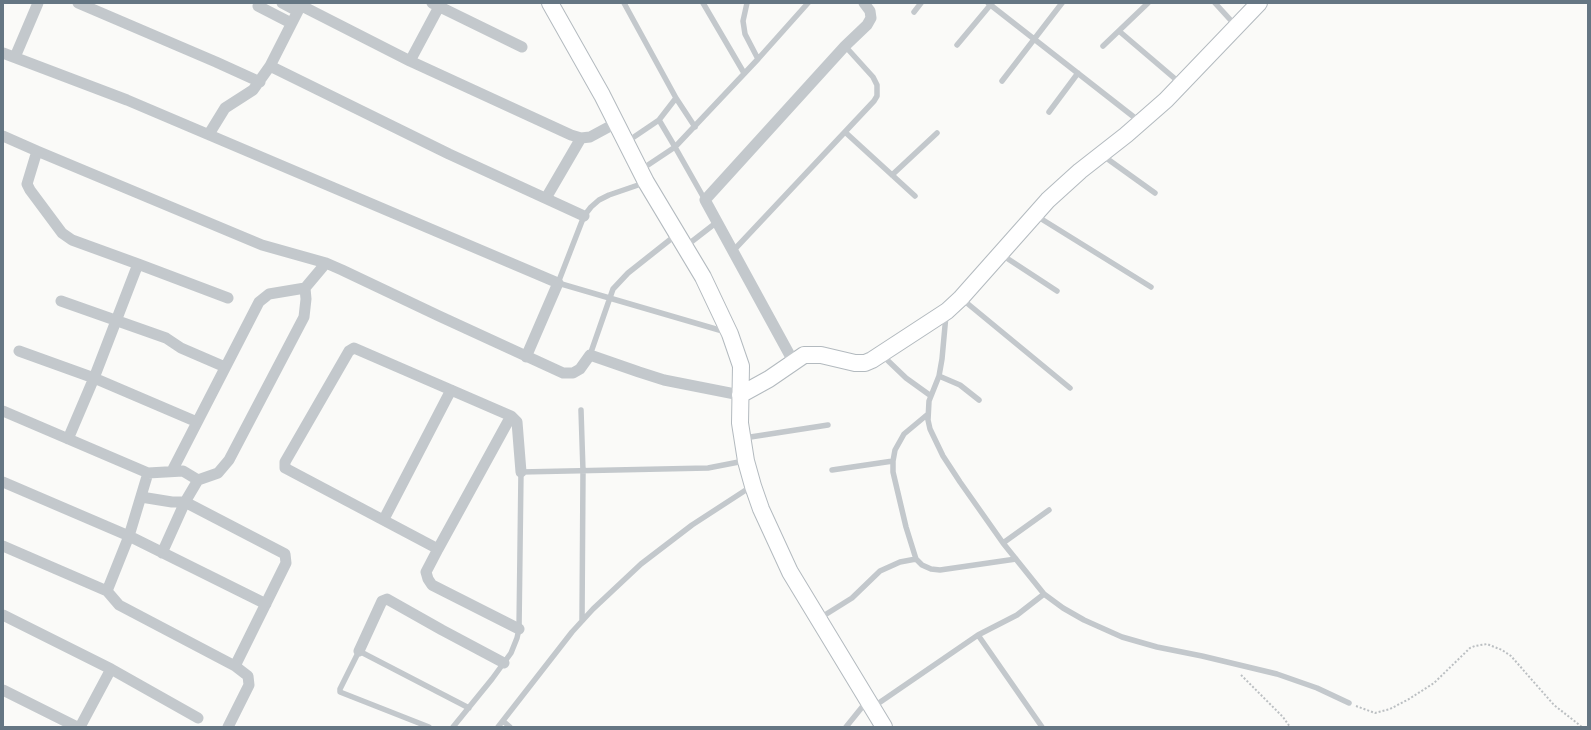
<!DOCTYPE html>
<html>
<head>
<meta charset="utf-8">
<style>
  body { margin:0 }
  #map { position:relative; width:1591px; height:730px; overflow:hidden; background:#fafaf8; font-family:"IBM Plex Sans",sans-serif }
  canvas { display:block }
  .frame { position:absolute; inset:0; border:4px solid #657683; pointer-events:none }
</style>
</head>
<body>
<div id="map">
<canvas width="1591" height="730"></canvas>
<div class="frame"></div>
</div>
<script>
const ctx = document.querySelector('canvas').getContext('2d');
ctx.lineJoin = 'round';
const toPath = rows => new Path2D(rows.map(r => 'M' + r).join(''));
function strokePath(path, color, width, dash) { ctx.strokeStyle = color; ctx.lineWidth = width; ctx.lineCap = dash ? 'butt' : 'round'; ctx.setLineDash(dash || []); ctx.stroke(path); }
const secondary = toPath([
  [550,3,602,95,646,182,703,277,730,334,741,366,740,423,746,461,753,486,761,509,790,572,884,727],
  [740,395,769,379,804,355,821,355,855,363,865,363,872,360,947,311,961,298,1048,200,1080,171,1126,135,1166,100,1259,3]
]);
strokePath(secondary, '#b3babf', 18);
strokePath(toPath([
  [1241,675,1283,717,1290,727],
  [1356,706,1375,713,1390,709,1409,699,1434,683,1470,648,1475,646,1487,644,1502,650,1511,656,1554,705,1582,727]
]), '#bbbfc2', 2, [2, 2]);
strokePath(toPath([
  [624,3,676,98,659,120,675,147,642,169],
  [703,3,744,73],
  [747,3,743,21,745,34,758,59],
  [988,3,1139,121],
  [1215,3,1236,26],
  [914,12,921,3],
  [1119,31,1180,83],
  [957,45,992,3],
  [1103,46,1148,3],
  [1002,81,1062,3],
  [676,98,695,127],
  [1049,112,1078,73],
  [845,132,915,196],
  [628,141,659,120],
  [1102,155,1155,193],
  [892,175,937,133],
  [644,183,609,195,599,200,591,207,584,216,558,283,726,332],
  [705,200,675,147,758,59,808,3],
  [1035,215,1151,287],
  [686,246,717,222],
  [733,251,874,101,877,96,877,85,873,77,845,46],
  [1002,255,1057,291],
  [962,299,1070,388],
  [946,315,942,359,939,376,929,401,928,420,930,429,943,456,960,482,1003,543,1044,594,1063,608,1084,620,1122,637,1157,647,1202,656,1277,674,1317,688,1349,703],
  [590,355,613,289,628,273,676,235],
  [882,355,906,378,931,396],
  [939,376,960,385,979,400],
  [581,410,583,471,582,620],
  [928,414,904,434,895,450,893,461,893,472,906,527,916,559,922,565,931,569,940,570,1016,559],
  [744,438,828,425],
  [832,470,893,461],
  [1003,543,1049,510],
  [820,618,852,598,880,571,900,562,916,559],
  [978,635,1042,727],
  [873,707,978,635,1017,615,1044,594],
  [503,721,510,727],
  [429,727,340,692,340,689,359,651,469,708],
  [453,727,492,679,511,653,517,638,519,629,521,472,708,468,744,461],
  [498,727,572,632,593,609,641,564,692,525,752,486],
  [846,727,867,701]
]), '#c3c8cc', 5.5);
strokePath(toPath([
  [78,3,216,62,260,82],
  [282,3,297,11],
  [302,3,270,66,449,154,584,216],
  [432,3,522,47],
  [441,3,410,61,571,135,581,138,590,137,616,123],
  [300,5,410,61],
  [258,6,291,23],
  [3,53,127,100,558,283,526,357],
  [15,57,38,3],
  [209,134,225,108,253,90,270,66],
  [3,136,37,151],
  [546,198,581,138],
  [138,264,72,240,62,233,30,190,27,184,37,151,262,245,326,263,342,270,439,316,563,373,573,373,580,369,590,355,639,372,664,380,740,395],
  [61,301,166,338,181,348,225,367],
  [19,351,94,378,197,422],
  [793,361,705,200,845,46,867,25,871,18,870,11,864,3],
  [3,411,148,473,129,536,266,604],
  [511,416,438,549,285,468,285,462,349,351,354,348,511,416,517,422,521,472],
  [68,439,94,378,138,264,228,298],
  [172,471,259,302,269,294,305,288],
  [148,473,183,471,198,480],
  [3,482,129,536,107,591,3,546],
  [141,497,172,502,185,502,162,553],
  [384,519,451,390],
  [438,549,426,572,428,579,432,585,519,629],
  [107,591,119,605,235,666],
  [3,615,111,669,80,727],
  [359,651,382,601,387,599,442,630,504,663],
  [111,669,198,718],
  [3,690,77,727],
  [228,727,249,685,248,676,235,666,286,563,285,554,185,502,198,480,218,473,229,460,304,317,306,299,305,288,326,263]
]), '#c3c8cc', 11);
strokePath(secondary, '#fff', 16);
</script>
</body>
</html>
